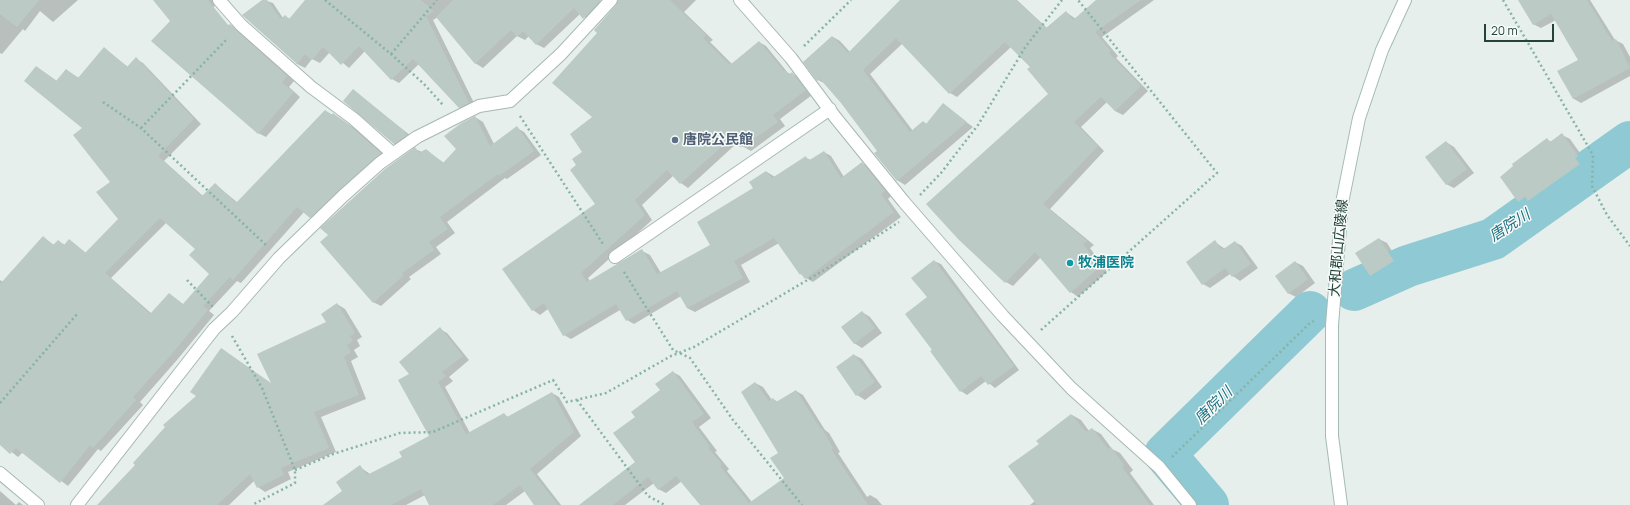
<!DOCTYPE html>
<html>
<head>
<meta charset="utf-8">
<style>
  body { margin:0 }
  #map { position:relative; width:1630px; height:505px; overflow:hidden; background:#e6efeb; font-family:Manrope,sans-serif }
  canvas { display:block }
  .scale { position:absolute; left:1484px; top:24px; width:70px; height:18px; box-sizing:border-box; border:2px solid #24423a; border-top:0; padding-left:5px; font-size:12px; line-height:14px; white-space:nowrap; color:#24423a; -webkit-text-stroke:3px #f7fbf9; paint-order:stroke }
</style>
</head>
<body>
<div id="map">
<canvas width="1630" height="505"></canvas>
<div class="scale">20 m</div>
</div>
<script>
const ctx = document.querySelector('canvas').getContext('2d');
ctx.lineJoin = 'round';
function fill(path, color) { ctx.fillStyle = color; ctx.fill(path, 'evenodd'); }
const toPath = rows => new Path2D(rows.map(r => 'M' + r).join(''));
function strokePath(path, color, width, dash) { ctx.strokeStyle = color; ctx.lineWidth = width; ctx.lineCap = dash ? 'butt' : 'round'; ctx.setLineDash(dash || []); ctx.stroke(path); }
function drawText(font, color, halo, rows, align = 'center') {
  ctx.font = font + ' Manrope,"Noto Sans JP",sans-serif'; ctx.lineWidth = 3; ctx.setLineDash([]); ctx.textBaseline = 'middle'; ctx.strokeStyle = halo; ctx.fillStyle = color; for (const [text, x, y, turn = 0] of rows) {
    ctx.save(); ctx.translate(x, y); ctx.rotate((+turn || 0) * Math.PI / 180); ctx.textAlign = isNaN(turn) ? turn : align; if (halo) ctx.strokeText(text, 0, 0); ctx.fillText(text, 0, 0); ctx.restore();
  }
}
fill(toPath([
  [0,0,78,0,53,22,40,11,25,31,23,29,2,54,0,53],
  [154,0,221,0,185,34],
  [264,0,273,3,283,18,285,16,290,19,307,0,600,0,606,7,591,22,580,14,544,48,536,44,529,36,525,40,517,36,483,68,475,63,438,17,433,20,476,107,467,111,459,107,419,64,399,83,392,79,365,51,349,68,330,52,320,63,312,59,305,68,297,64],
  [629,0,696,0,684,12,713,40,710,42,732,64,759,42,766,46,788,73,800,77,812,95,780,119,785,126,751,151,742,146,740,147,736,144,688,188,681,183,674,175,642,205,652,220,588,278,590,281,642,251,650,255,661,273,712,246,767,172,775,177,806,158,811,160,824,152,831,156,844,177,862,163,870,168,892,195,888,199,901,217,813,282,806,278,779,243,741,265,750,282,695,312,687,308,681,296,634,324,627,320,620,310,571,339,564,335,548,309,540,315,533,310,597,205,578,165,584,152],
  [902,0,1017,0,1047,28,1066,12,1076,19,1097,0,1154,0,1102,37,1118,56,1116,58,1148,91,1123,115,1115,111,1107,102,1081,127,1104,151,1050,209,1094,245,1090,248,1107,272,1078,297,1071,292,1041,257,1013,286,1006,282,959,239,1049,94,1031,67,1011,47,957,97,950,93,903,43,870,74,913,131,923,122,927,124,943,105,973,127,905,185,897,180,879,151,842,102,826,84,818,80,833,37,840,41,850,52],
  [1519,0,1590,0,1615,40,1623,44,1630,57,1630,76,1581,103,1574,99,1559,72,1579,60,1556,20,1541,28,1533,24],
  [230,25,238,29,294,81,289,87,300,97,266,137,258,133],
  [104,48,128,67,136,59,143,63,201,124,164,161,203,196,215,184,238,203,325,111,341,119,357,130,388,158,318,222,304,212,241,283,237,281,209,311,214,315,177,360,140,402,143,405,101,451,98,449,68,486,23,452,18,457,0,443,0,280,3,282,43,237,54,245,58,241,65,245,70,240,86,253,120,219,111,182,84,128,37,67,57,81,66,70,79,78],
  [167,222,196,249,211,274,184,305,169,294,152,314,111,278],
  [353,90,411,136,402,148,394,144],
  [475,117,483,122,494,144,517,128,524,132,541,155,507,179,505,178,447,222,455,233,436,247,441,254,409,277,411,279,381,306,373,302,415,149,422,152,426,150,444,163,458,149],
  [1562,135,1570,139,1585,160,1582,162,1587,168,1537,205,1532,202,1526,206,1519,201,1501,177,1547,140,1552,142],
  [1446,142,1454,147,1474,173,1454,188,1446,184],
  [1379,239,1387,243,1401,265,1378,280,1370,275],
  [1215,242,1225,249,1235,242,1242,246,1258,268,1240,281,1230,274,1210,288,1203,284],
  [934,261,941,264,1019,370,995,388,986,381,967,395,961,391,933,350,928,297],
  [1295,262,1303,266,1315,283,1296,297,1288,293],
  [337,304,345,309,362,337,357,340,360,346,354,350,358,357,351,361,366,399,321,417,336,452,288,472,291,479,265,492,258,487,254,481,229,505,100,505,198,396,222,349,272,385,327,322],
  [862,312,870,317,882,333,862,348,854,343],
  [440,329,447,333,469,360,449,377,453,381,445,387,470,433,504,414,508,417,552,393,559,397,581,436,537,474,561,505,536,505,525,491,506,505,430,505,425,495,406,505,324,505,343,491,360,467,370,474,403,458,430,437,410,375],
  [854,355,862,359,882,387,865,400,857,395,837,367],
  [673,372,680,376,711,418,699,427,717,451,715,452,729,469,727,471,752,502,785,479,780,453,755,383,763,387,772,400,773,399,778,402,796,391,803,395,825,430,829,433,840,452,838,453,867,497,870,495,877,499,882,505,701,505,682,481,666,493,658,489,654,483,625,505,591,505,636,462,636,417,662,391],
  [1072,415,1081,420,1089,431,1092,429,1101,434,1112,449,1120,453,1133,470,1130,473,1154,505,1030,505,1035,501,1040,444],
  [0,491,16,505,19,502,23,505,0,505]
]), '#0003');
strokePath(toPath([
  [1354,290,1408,266,1493,239,1630,142],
  [1208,505,1165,454,1310,312]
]), '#8ec9d4', 42);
fill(toPath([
  [0,0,39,0,17,27,0,14],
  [153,0,208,0,228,25,230,24,287,76,282,83,294,92,258,134,151,41,170,21],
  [262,0,267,0,281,19,285,15,289,19,305,0,421,0,434,11,426,16,469,103,459,108,413,59,391,80,359,46,341,65,323,47,312,60,305,54,297,64,242,15],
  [453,0,601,0,583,19,574,8,536,45,523,31,517,37,511,30,475,64,436,17],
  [618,0,670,0,706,35,703,38,730,65,759,41,784,71,785,70,789,75,792,72,806,90,773,115,778,122,742,147,737,140,732,143,729,140,680,184,667,170,635,200,645,215,581,273,587,282,642,249,657,274,710,245,697,222,753,188,749,182,766,171,772,178,806,156,808,161,824,151,841,178,862,162,885,191,881,194,894,212,805,279,801,274,800,275,774,238,734,261,743,278,687,308,677,291,626,321,616,304,563,336,544,303,532,311,502,269,595,204,570,170,576,165,572,159,582,152,570,134,592,117,552,83,597,33,594,30,616,5],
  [900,0,1016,0,1046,28,1066,11,1073,20,1096,0,1141,0,1095,32,1111,51,1109,53,1141,86,1115,111,1101,97,1074,122,1098,146,1043,204,1087,241,1083,244,1100,267,1070,293,1035,252,1005,283,959,240,926,204,1048,94,1027,69,1030,67,1005,42,949,94,896,38,863,70,910,132,923,121,926,124,943,103,967,122,897,181,874,153,877,151,841,103,820,79,817,81,803,62,832,36,848,53],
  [1518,0,1587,0,1612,41,1616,39,1630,68,1573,99,1557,71,1578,60,1551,14,1533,25],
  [104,47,127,67,136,57,194,119,158,156,202,196,215,183,236,203,325,110,332,115,333,113,349,125,381,153,310,218,297,207,233,280,230,277,203,306,208,310,170,356,133,397,136,400,93,448,90,445,60,483,16,448,10,454,0,445,0,284,43,236,53,245,58,240,64,245,69,239,85,253,118,219,96,192,110,182,73,135,82,128,24,81,36,66,56,81,66,69,78,78],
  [160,218,195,249,189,255,209,274,183,304,169,293,150,314,105,273],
  [353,89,403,130,407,135,394,144,343,101],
  [475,116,490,146,517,126,534,151,499,176,498,174,440,217,448,229,429,242,434,250,402,273,404,275,373,303,320,242,328,235,320,228,385,169,415,147,419,153,426,149,443,163,456,149,444,136,460,124],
  [1562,133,1578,156,1575,158,1580,164,1528,201,1525,197,1518,202,1500,177,1513,166,1512,164,1547,138,1550,142],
  [1446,141,1467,169,1446,185,1425,157],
  [1379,238,1394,261,1370,276,1355,253],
  [1215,240,1222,250,1235,241,1251,264,1232,277,1225,268,1202,285,1186,262],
  [934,260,1014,366,988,385,981,376,960,392,930,351,932,350,905,314,927,297,911,278],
  [1295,261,1308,279,1288,294,1275,276],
  [337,303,355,333,350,336,353,341,347,345,351,352,344,357,359,395,314,412,329,448,281,468,284,475,257,488,250,474,217,505,97,505,135,465,133,463,165,427,163,425,196,396,190,392,221,348,271,383,257,354,326,322,321,314],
  [862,311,875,328,854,344,841,327],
  [440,327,463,356,442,372,446,376,438,382,466,434,504,413,507,417,552,392,574,432,530,469,558,505,534,505,520,485,493,505,429,505,421,489,391,505,323,505,342,491,336,482,360,465,367,475,402,457,399,452,429,436,398,380,409,374,399,362],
  [854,354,875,382,856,396,836,367],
  [673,371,704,414,692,422,710,447,708,448,722,464,720,466,749,503,784,478,770,458,778,453,741,392,755,382,769,401,773,398,776,402,796,390,820,428,821,427,833,448,831,449,868,505,700,505,676,476,658,490,648,477,613,505,579,505,635,462,613,433,635,417,631,412,660,390,655,384],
  [1071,414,1086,432,1092,428,1108,449,1111,447,1124,465,1122,467,1150,505,1037,505,1008,466,1039,444,1036,441]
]), '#bbcac4');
const street = toPath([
  [219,0,241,25,311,87,354,119,392,153],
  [740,0,791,58,835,117,904,202,1003,316,1071,388,1159,467,1190,505],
  [615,257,830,109],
  [0,473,38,505],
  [77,505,214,329,232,312,279,258,343,196,380,163,417,137,479,106,510,101,561,54,611,0]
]);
const secondary = toPath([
  [1341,505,1332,436,1332,325,1342,203,1359,118,1382,50,1405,0]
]);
strokePath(street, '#a8b8b2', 14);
strokePath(secondary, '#a4bbb3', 14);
strokePath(toPath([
  [325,0,391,54,424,84,443,105],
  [1503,0,1593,155,1592,186,1607,215,1630,246],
  [804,46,851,0],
  [391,54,437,0],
  [103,102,141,128,267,246],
  [520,116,603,244],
  [141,128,228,38],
  [920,195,941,173,978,125,1026,46,1062,0],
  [624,272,673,350,690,358,733,420,802,505],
  [187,280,213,307],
  [1041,330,1217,173,1078,0],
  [232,336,262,388,295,470,295,483,252,505],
  [577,400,648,496,665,505],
  [0,403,78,313],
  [1172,457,1310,323,1314,321],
  [295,470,333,454,400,433,433,432,553,380,567,402,606,393,671,356,694,347,826,269,899,222]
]), '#86b3a5', 2.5, [2, 3]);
strokePath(street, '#fff', 12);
strokePath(secondary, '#fff', 12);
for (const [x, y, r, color] of [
  [675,140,4,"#5c6f8a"],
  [1070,263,4,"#0f9aa8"]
]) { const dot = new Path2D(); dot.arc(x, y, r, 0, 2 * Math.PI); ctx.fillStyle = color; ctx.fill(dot); strokePath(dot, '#f7fbf9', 1.5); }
drawText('bold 14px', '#4e5e75', '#f7fbf9', [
  ["唐院公民館",683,140]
], 'left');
drawText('14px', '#24423a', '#f7fbf9', [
  ["大和郡山広陵線",1339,248,-85]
]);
drawText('bold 14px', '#0d838f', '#f7fbf9', [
  ["牧浦医院",1078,263]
], 'left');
drawText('italic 15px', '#1c6f80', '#f7fbf9', [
  ["唐院川",1510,226,-33],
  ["唐院川",1214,406,-44]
]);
</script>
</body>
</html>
